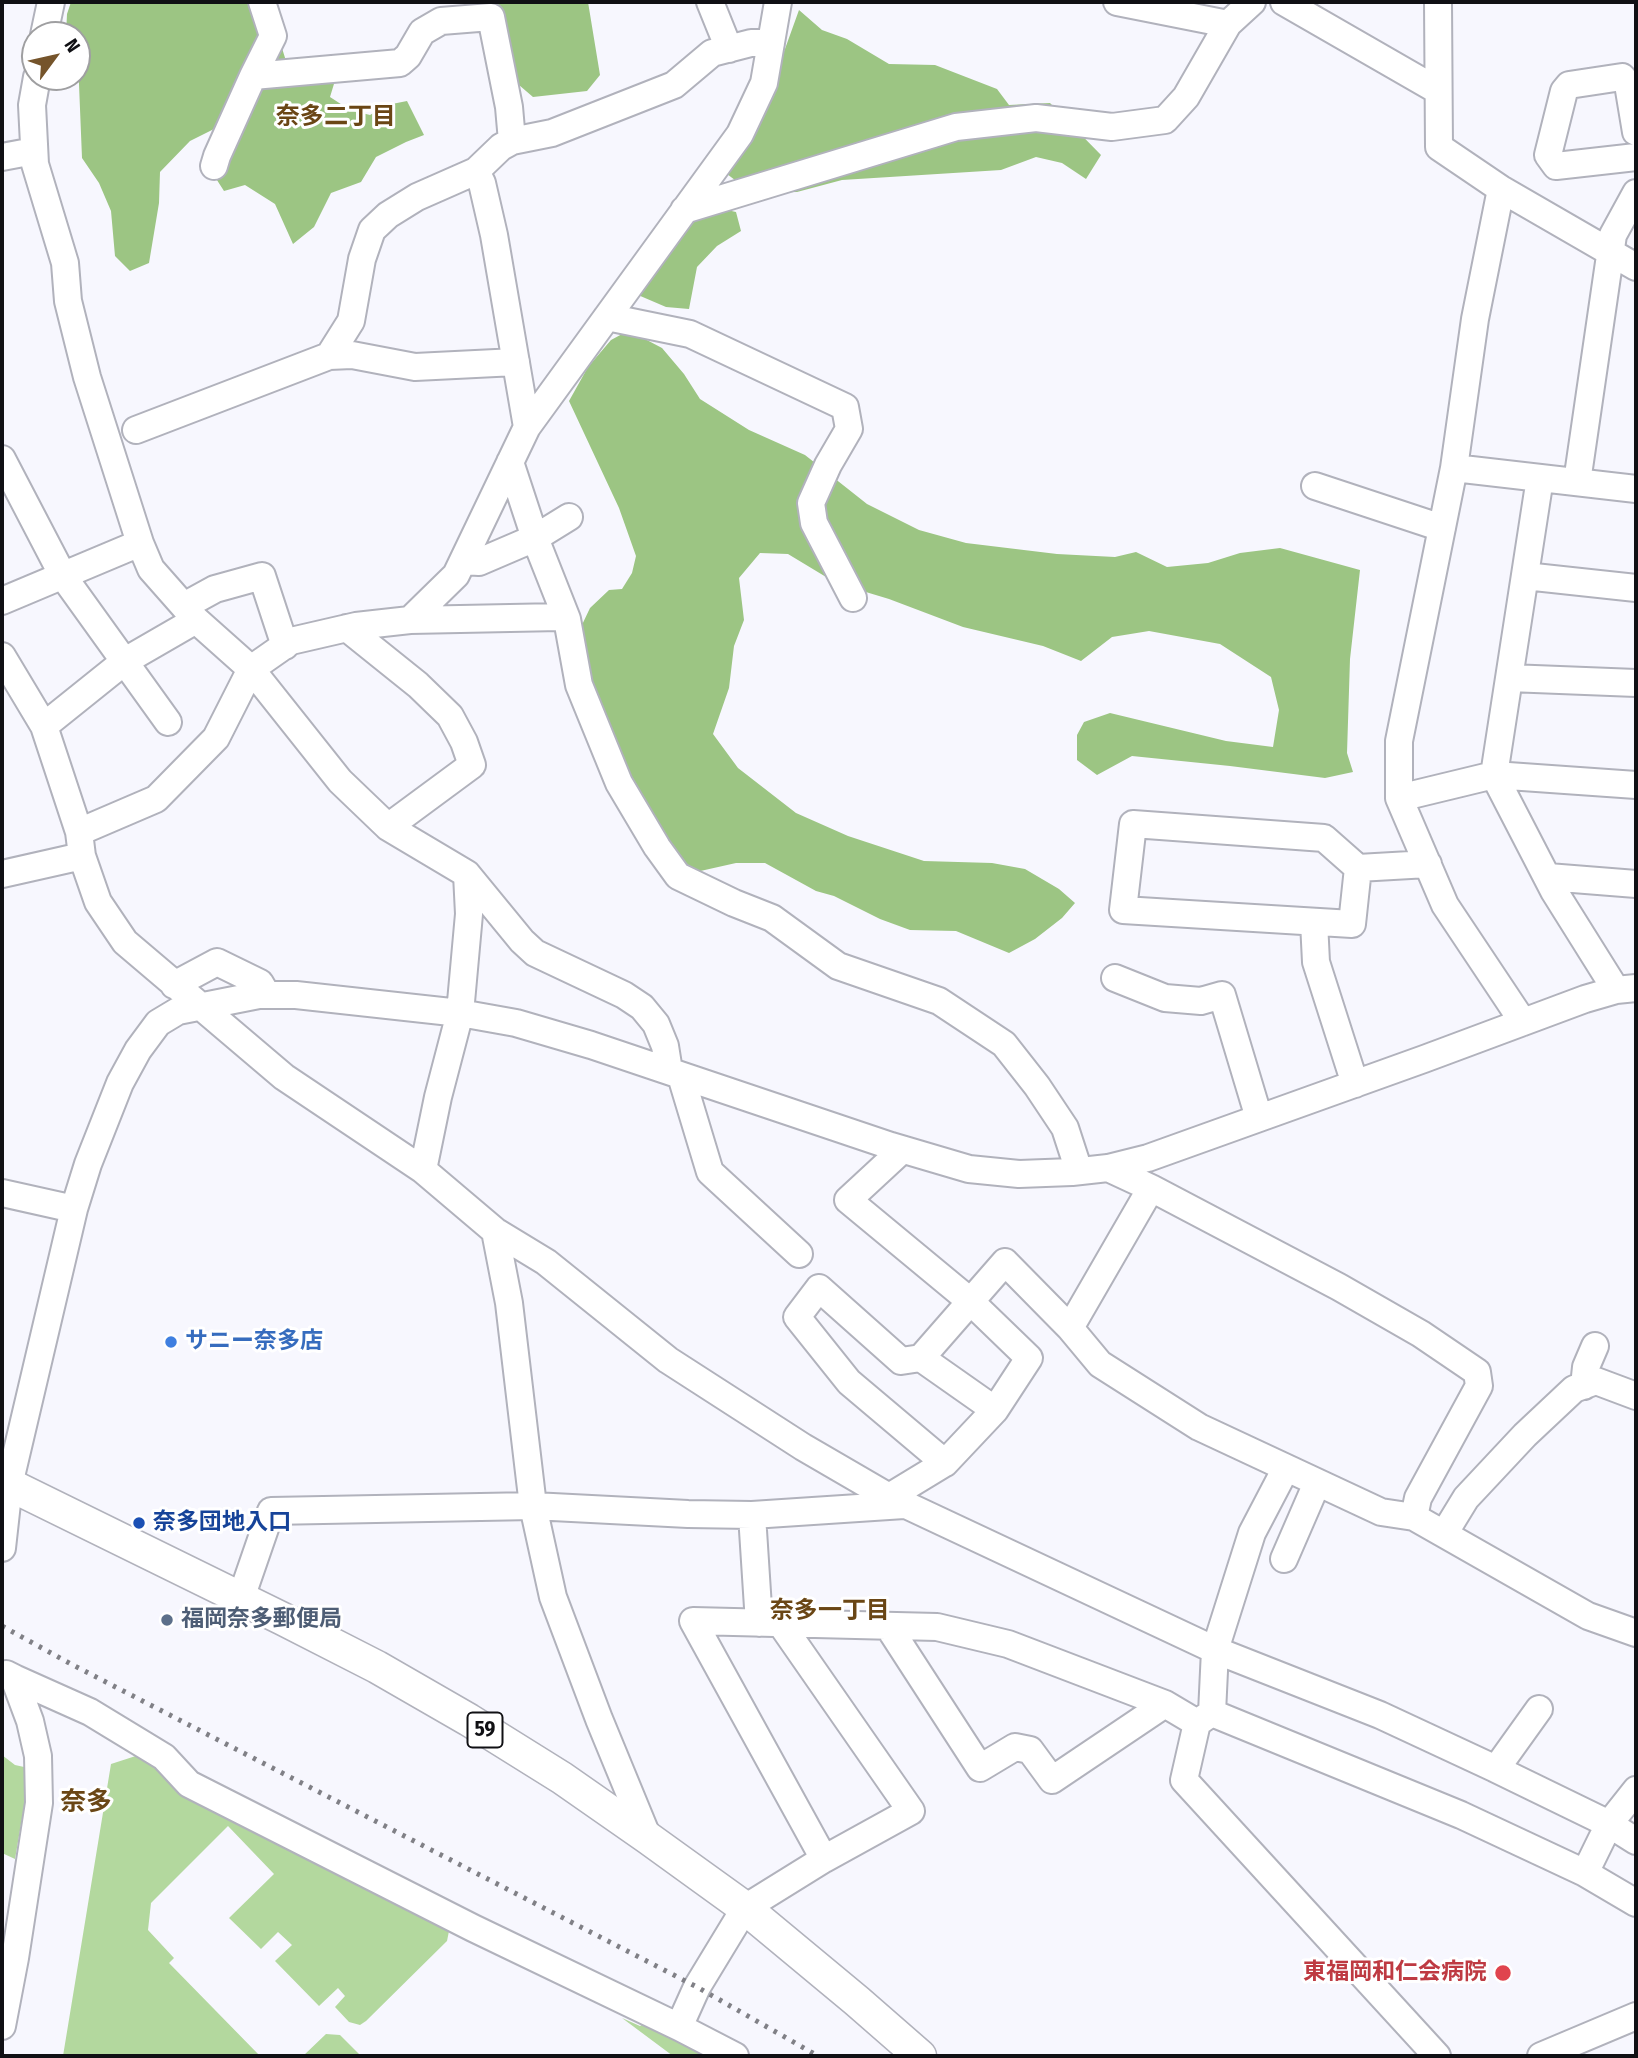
<!DOCTYPE html>
<html>
<head>
<meta charset="utf-8">
<style>
  body { margin:0 }
  #map { position:relative; width:1638px; height:2058px; overflow:hidden; background:#f7f7fe; font-family:"Fira Sans Condensed",sans-serif }
  canvas { display:block }
  .frame { position:absolute; inset:0; border:4px solid #101014; pointer-events:none }
  .north { position:absolute; left:21px; top:21px; width:70px; height:70px; box-sizing:border-box; background:#fff; border:2px solid #9f9fa1; border-radius:50%; rotate:57deg; font-size:19px; font-weight:700; line-height:28px; text-align:center; color:#101014 }
  .north::after { content:''; display:block; margin:auto; width:24px; height:32px; background:#75542b; clip-path:polygon(50% 0,100% 100%,50% 72%,0 100%) }
</style>
</head>
<body>
<div id="map">
<canvas width="1638" height="2058"></canvas>
<div class="frame"></div>
<div class="north">N</div>
</div>
<script>
const ctx = document.querySelector('canvas').getContext('2d');
ctx.lineJoin = 'round';
function fill(path, color) { ctx.fillStyle = color; ctx.fill(path, 'evenodd'); }
const toPath = rows => new Path2D(rows.map(r => 'M' + r).join(''));
function strokePath(path, color, width, dash) { ctx.strokeStyle = color; ctx.lineWidth = width; ctx.lineCap = dash ? 'butt' : 'round'; ctx.setLineDash(dash || []); ctx.stroke(path); }
function drawText(font, color, halo, rows, align = 'center') {
  ctx.font = font + ' "Fira Sans Condensed","Noto Sans JP",sans-serif'; ctx.lineWidth = 6; ctx.setLineDash([]); ctx.textBaseline = 'middle'; ctx.strokeStyle = halo; ctx.fillStyle = color; for (const [text, x, y, turn = 0] of rows) {
    ctx.save(); ctx.translate(x, y); ctx.rotate((+turn || 0) * Math.PI / 180); ctx.textAlign = isNaN(turn) ? turn : align; if (halo) ctx.strokeText(text, 0, 0); ctx.fillText(text, 0, 0); ctx.restore();
  }
}
fill(toPath([
  [145,1753,167,1780,451,1921,447,1941,366,2021,360,2025,349,2022,335,2007,345,1996,338,1988,319,2006,275,1961,292,1945,278,1932,261,1949,229,1918,274,1874,228,1826,151,1903,148,1930,174,1958,169,1963,260,2056,63,2056,111,1764],
  [2,1755,15,1765,24,1767,25,1801,15,1859,2,1853,3,1843,2,1842],
  [622,2018,640,2026,650,2020,718,2056,673,2056],
  [326,2034,340,2035,361,2056,303,2056]
]), '#b3d89e');
fill(toPath([
  [71,2,273,2,277,32,286,61,337,74,330,97,350,110,370,115,387,105,407,101,424,135,406,142,376,157,361,182,331,193,314,227,293,244,275,204,245,185,224,191,215,177,220,126,190,141,160,172,159,203,149,263,130,271,115,256,111,211,99,183,82,158,77,35,66,35,67,14],
  [498,2,588,2,600,75,587,91,533,97,512,79,499,18],
  [799,10,822,30,847,39,889,64,935,65,997,89,1009,105,1050,103,1101,155,1086,179,1062,163,1036,157,1001,170,842,180,797,192,752,193,727,174,763,110],
  [705,205,736,212,741,231,717,246,697,267,689,309,666,307,638,295],
  [624,333,643,338,662,348,684,374,700,399,749,430,805,455,867,504,919,530,966,543,1057,554,1115,557,1136,552,1167,567,1208,563,1240,553,1280,548,1360,570,1350,659,1347,753,1353,772,1325,778,1230,766,1132,756,1097,775,1077,760,1077,735,1084,722,1110,713,1226,741,1273,747,1279,710,1271,677,1220,644,1149,631,1112,637,1081,661,1043,646,963,627,889,599,836,583,788,554,760,553,739,578,744,620,734,646,729,688,713,734,738,768,796,813,848,836,924,861,992,863,1025,869,1059,889,1075,903,1062,918,1035,939,1009,953,956,931,910,930,880,919,834,896,816,891,765,863,736,863,687,874,635,799,571,648,590,608,609,590,622,589,632,573,636,556,619,508,569,401,588,367,611,340]
]), '#9cc583');
const minor = toPath([
  [262,2,273,36,253,76,400,63,408,56,422,32,441,21,491,17,509,107,512,141],
  [710,2,729,49],
  [1117,2,1228,24],
  [1284,2,1437,90],
  [1438,2,1439,147,1501,189,1636,267],
  [44,35,51,2],
  [37,77,32,105,35,164,65,263,68,301,87,377,140,543,151,569,196,620,251,669,340,781,388,827,467,874,469,914,460,1013,438,1097,423,1170],
  [1636,132,1628,84,1622,77,1569,85,1564,91,1548,155,1556,166,1636,157],
  [2,157,34,151],
  [214,166,217,156,253,76],
  [476,171,482,183,494,235,527,427],
  [1501,189,1475,319,1454,468,1399,741,1399,798,1445,905,1523,1022],
  [684,210,956,127,1036,118,1112,127,1165,120,1186,97,1228,24,1252,2],
  [607,317,690,334,845,407,849,429,828,465,811,503,814,523,853,598],
  [329,356,351,321,362,259,372,230,388,215,417,197,476,171,501,147,512,141,552,133,674,85,712,53,751,43,771,43],
  [136,430,329,356,352,355,415,367,516,362],
  [2,459,63,576,168,722],
  [510,462,535,538,567,619],
  [1454,468,1636,489],
  [1540,478,1494,775,1554,891,1616,990],
  [1577,482,1613,235,1636,193],
  [1315,486,1442,528],
  [463,561,479,562,535,538,569,517],
  [1525,576,1636,588],
  [2,601,140,543],
  [184,606,215,589,262,576,285,646],
  [410,620,456,575,527,427,740,134,764,83,778,2],
  [347,628,418,685,450,716,464,742,472,765,388,827],
  [2,656,44,726,79,832,82,856,98,902,125,942,284,1077,423,1170,495,1231,546,1262,668,1360,803,1447,889,1497,1215,1650,1380,1715,1496,1769],
  [1509,678,1636,683],
  [44,726,125,661,196,620],
  [1399,798,1494,775,1636,785],
  [79,832,156,799,216,738,251,669,291,641,356,626,410,620,560,617,567,619,579,685,619,783,657,847,678,876,734,903,772,918,838,966,939,1001,1004,1044,1037,1086,1065,1128,1079,1171],
  [1358,868,1352,924,1123,910,1133,824,1324,838,1358,868,1428,864],
  [2,874,82,856],
  [467,874,522,941,535,953,624,995,642,1007,656,1024,665,1046,669,1071],
  [1548,877,1636,884],
  [1314,922,1316,962,1355,1084],
  [1115,978,1165,998,1201,1001,1222,995,1259,1118],
  [174,985,217,962,260,983,267,995],
  [681,1076,710,1172,799,1254],
  [902,1150,848,1200,970,1301,1029,1358,995,1410],
  [1108,1168,1151,1188,1339,1287,1421,1334,1477,1372,1479,1386,1418,1498,1414,1517],
  [2,1193,74,1209],
  [495,1231,509,1303,533,1506,553,1597,599,1719,648,1838],
  [1070,1328,1151,1188],
  [921,1358,901,1361,819,1288,797,1317,849,1382,945,1463],
  [1584,1386,1586,1367,1595,1346],
  [889,1497,945,1463,995,1410,921,1358,1005,1262,1070,1328,1100,1364,1199,1427,1381,1512,1414,1517,1588,1616,1636,1633],
  [752,1515,904,1505],
  [1444,1534,1466,1498,1525,1435,1574,1389,1596,1381,1636,1396],
  [2,1548,9,1485,74,1209,88,1164,120,1083,138,1050,158,1023,178,1011,259,995,296,995,460,1013,516,1023,591,1045,891,1146,969,1169,1019,1174,1072,1172,1108,1168,1148,1158,1424,1059,1585,999,1616,990,1636,988],
  [1284,1559,1317,1483],
  [241,1598,271,1511,533,1506,688,1514,752,1515,759,1623],
  [888,1626,980,1768,1015,1747,1030,1750,1052,1780,1165,1704],
  [14,1678,90,1712,164,1757,189,1784,473,1928,679,2027,735,2056],
  [1539,1709,1496,1769,1609,1824,1636,1841],
  [1212,1713,1461,1815,1585,1873,1636,1903],
  [1212,1713,1215,1650,1252,1533,1286,1468],
  [1210,1714,1197,1723,1184,1780,1437,2056],
  [824,1859,693,1621,937,1627,1008,1644,1165,1704,1197,1723],
  [1585,1873,1609,1824,1636,1790],
  [2,2026,15,1958,39,1803,38,1756,30,1721,14,1678,6,1674],
  [679,2027,697,1987,745,1908,824,1859,911,1811,781,1624],
  [1541,2056,1636,2016]
]);
const major = toPath([
  [2,1481,283,1619,377,1667,469,1720,562,1778,648,1838,745,1908,857,2001,920,2056]
]);
strokePath(minor, '#b1b2bc', 30);
strokePath(major, '#b1b2bc', 35);
strokePath(minor, '#fff', 26);
strokePath(major, '#fff', 32);
strokePath(toPath([
  [2,1626,71,1664,697,1987,818,2056]
]), '#808086', 5, [3.5, 7]);
for (const [x, y, r, color] of [
  [171,1342,7,"#3f7fe0"],
  [139,1523,7,"#1a4fb4"],
  [167,1620,7,"#5c6f8a"],
  [1503,1973,9,"#e0444e"]
]) { const dot = new Path2D(); dot.arc(x, y, r, 0, 2 * Math.PI); ctx.fillStyle = color; ctx.fill(dot); strokePath(dot, '#fff', 2.5); }
for (const [x, y, w] of [
  [485,1730,35]
]) { const box = new Path2D(); box.roundRect(x - w / 2, y - 17.5, w, 35, 5); ctx.fillStyle = '#fff'; ctx.fill(box); strokePath(box, '#101014', 2); }
drawText('bold 21px', '#101014', null, [
  ["59",485,1730]
]);
drawText('bold 23px', '#366cbe', '#fff', [
  ["サニー奈多店",185,1342]
], 'left');
drawText('bold 23px', '#164399', '#fff', [
  ["奈多団地入口",153,1523]
], 'left');
drawText('bold 23px', '#4e5e75', '#fff', [
  ["福岡奈多郵便局",181,1620]
], 'left');
drawText('bold 23px', '#be3a42', '#fff', [
  ["東福岡和仁会病院",1487,1973]
], 'right');
drawText('bold 24px', '#6a4615', '#fff', [
  ["奈多二丁目",336,117],
  ["奈多一丁目",830,1611]
]);
drawText('bold 26px', '#6a4615', '#fff', [
  ["奈多",86,1803]
]);
</script>
</body>
</html>
